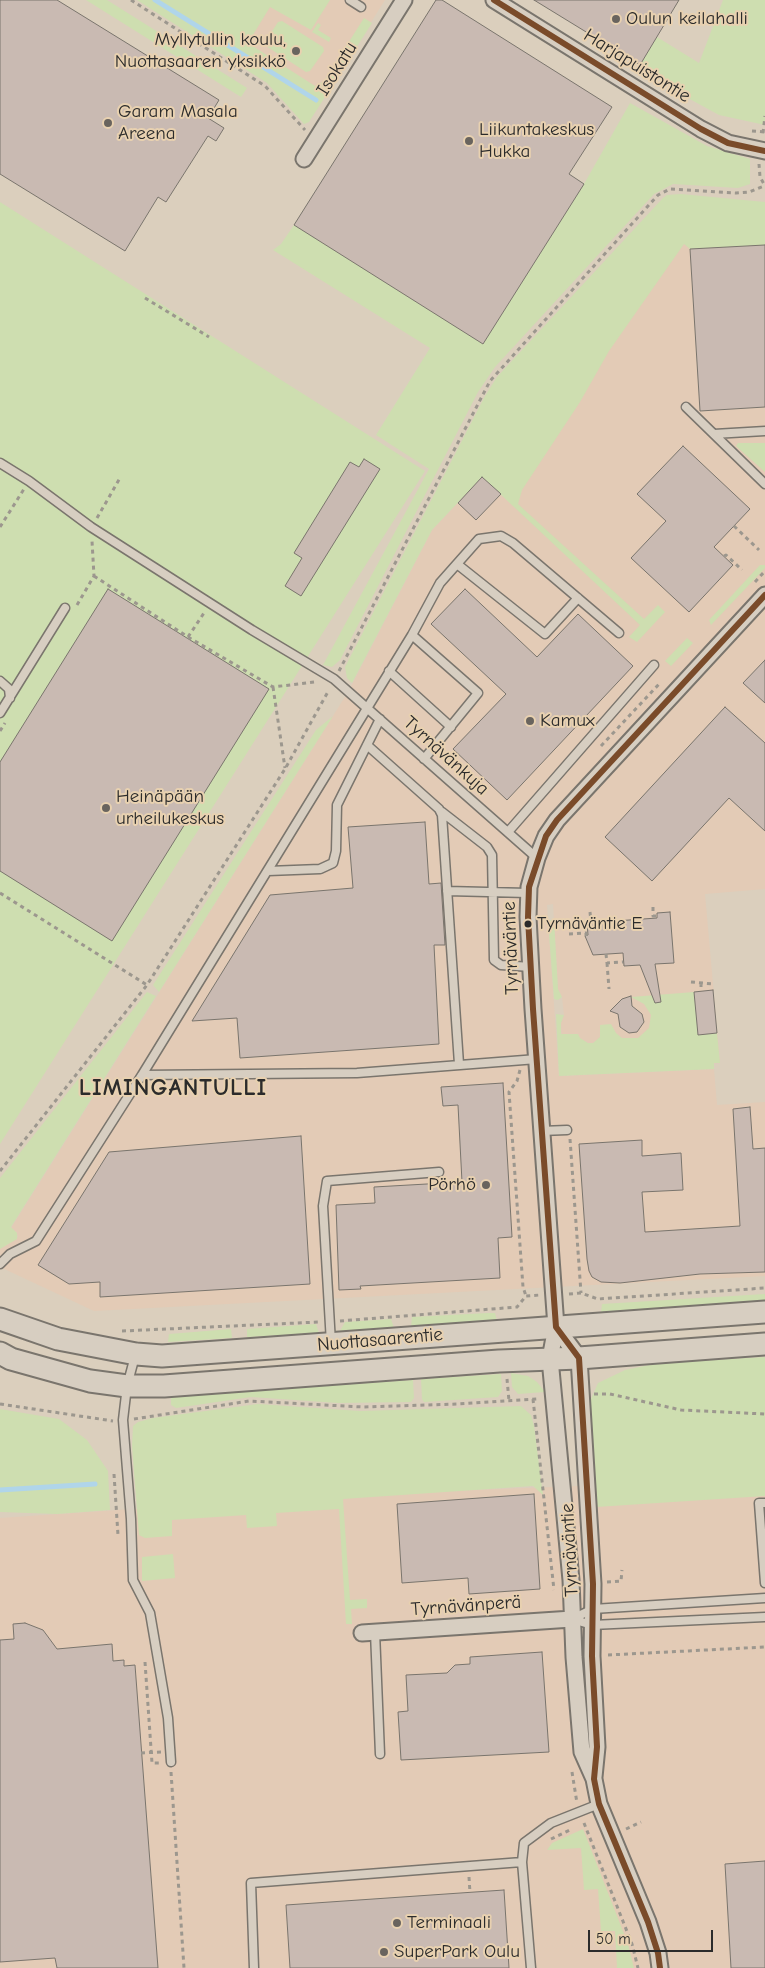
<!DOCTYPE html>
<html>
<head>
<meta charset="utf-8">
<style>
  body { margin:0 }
  #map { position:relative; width:765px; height:1968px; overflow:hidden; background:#dbcfbd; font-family:"Comic Neue",sans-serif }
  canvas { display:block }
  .scale { position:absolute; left:588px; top:1930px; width:125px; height:22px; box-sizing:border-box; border:2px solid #2b2b2b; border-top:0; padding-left:6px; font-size:15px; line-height:18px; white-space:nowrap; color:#2b2b2b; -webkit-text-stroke:4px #e8d1b0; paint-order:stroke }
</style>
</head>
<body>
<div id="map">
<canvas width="765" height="1968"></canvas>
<div class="scale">50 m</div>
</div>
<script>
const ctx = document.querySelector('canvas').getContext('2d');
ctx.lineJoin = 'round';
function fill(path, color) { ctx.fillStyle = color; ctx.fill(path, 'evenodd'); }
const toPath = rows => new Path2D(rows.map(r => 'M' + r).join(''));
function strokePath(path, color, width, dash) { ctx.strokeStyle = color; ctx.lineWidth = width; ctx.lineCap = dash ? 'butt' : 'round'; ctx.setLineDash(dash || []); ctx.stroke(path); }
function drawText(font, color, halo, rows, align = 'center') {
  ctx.font = font + ' "Comic Neue",sans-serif'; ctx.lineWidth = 4; ctx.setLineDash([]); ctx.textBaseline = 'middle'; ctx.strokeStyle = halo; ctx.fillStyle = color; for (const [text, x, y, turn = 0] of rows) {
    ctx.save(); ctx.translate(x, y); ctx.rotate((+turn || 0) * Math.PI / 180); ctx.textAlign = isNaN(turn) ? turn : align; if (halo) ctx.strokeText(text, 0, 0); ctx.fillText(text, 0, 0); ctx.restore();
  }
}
fill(toPath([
  [157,0,385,0,321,102],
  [765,222,765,889,705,894,720,1063,564,1073,561,1023,564,1015,562,997,558,989,553,904,547,905,559,1076,714,1069,717,1105,765,1102,765,1276,94,1311,0,1267,0,1249,18,1237,17,1233,11,1228,348,692,432,530,482,477,512,504,670,227],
  [765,1479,765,1968,0,1968,0,1518,339,1495]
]), '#e3cbb6');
fill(toPath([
  [86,0,107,0,247,88,241,97],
  [137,0,330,0,311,30,270,7,248,43,315,86,324,81,364,18,372,23,309,122,304,124,267,83],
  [723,0,765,0,765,125,719,115,686,97,640,65,657,37,699,63],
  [282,21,323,47,324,51,310,71,306,72,266,46,265,42,278,22],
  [318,23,321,25,318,30,331,38,329,42,312,32],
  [630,103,707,146,750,159,750,184,738,188,673,184,654,194,495,367,478,392,340,660,332,667,323,665,429,469,376,435,430,348,273,250,281,244,294,225,483,344,584,184],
  [681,194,765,202,765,245,690,249,684,244,609,351,580,402,522,490,518,504,644,619,658,605,665,612,637,642,629,637,640,625,482,477,432,530,352,683,347,678,345,667,485,396,497,377,663,198,667,195],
  [0,202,425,471,0,1144],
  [738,443,765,443,765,472,736,446],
  [760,565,765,565,765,568,711,625,709,620],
  [687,638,693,643,671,666,665,661],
  [333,716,159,992,153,985,316,730],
  [554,919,558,989,562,997,558,1000,554,999,548,921],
  [147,992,156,996,11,1227,17,1233,17,1239,0,1249,0,1178],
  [694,992,698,1035,717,1033,720,1063,714,1063,714,1069,559,1076,556,1014,564,1015,561,1023,561,1034,578,1034,580,1038,588,1043,593,1043,600,1037,600,1025,611,1024,616,1033,622,1038,638,1038,649,1028,651,1015,644,1004,631,997],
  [765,1294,765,1303,601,1312,602,1304],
  [488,1313,495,1313,497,1321,411,1327,412,1317],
  [391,1319,394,1328,340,1331,345,1322],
  [316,1324,319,1333,247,1337,247,1329],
  [231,1329,232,1338,168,1342,169,1334],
  [765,1357,765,1496,596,1507,589,1413,591,1399,598,1383,625,1370,659,1363],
  [511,1373,528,1376,537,1382,545,1392,518,1394,512,1387],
  [501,1374,502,1391,498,1397,424,1402,422,1399,421,1379],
  [413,1380,414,1398,411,1402,338,1403,251,1397,176,1408,171,1405,171,1396],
  [258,1404,360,1411,521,1406,531,1415,534,1426,543,1495,533,1486,343,1499,350,1600,367,1599,367,1608,351,1609,352,1624,346,1624,339,1509,276,1513,277,1526,247,1528,246,1515,172,1520,172,1536,145,1538,139,1535,132,1446,133,1426,138,1422,153,1418],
  [0,1409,59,1419,87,1440,108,1471,110,1510,57,1514,0,1512],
  [173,1554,175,1578,142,1581,142,1557],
  [583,1829,628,1944,634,1968,617,1968,615,1931,601,1931,598,1889,584,1890,581,1848,547,1850,552,1843]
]), '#cedeb0');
strokePath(toPath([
  [155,0,316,100],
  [0,1490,95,1484]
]), '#b0d5ea', 5);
const building = toPath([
  [0,0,57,0,219,100,208,118,224,128,216,141,208,136,166,202,158,197,125,251,0,174,0,0],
  [436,0,442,0,612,107,569,174,584,184,483,344,294,225,436,0],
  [534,0,679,0,640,65,534,0],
  [765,245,765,407,700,411,690,249,765,245],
  [683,446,750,509,714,547,733,565,689,612,631,558,666,521,637,494,683,446],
  [364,459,380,469,301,596,285,586,302,558,294,553,350,462,359,467,364,459],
  [482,477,501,494,476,520,458,503,482,477],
  [108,589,269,689,112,941,0,871,0,762,108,589],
  [465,589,537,657,578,614,633,666,507,800,453,749,506,694,431,624,465,589],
  [765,660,765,703,743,683,765,660],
  [725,707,765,743,765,831,729,798,652,881,605,837,725,707],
  [425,822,429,884,441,883,445,945,434,945,439,1044,240,1058,237,1018,192,1021,270,895,353,888,348,827,425,822],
  [670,912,674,963,655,964,661,1002,655,1003,640,965,624,966,623,953,593,955,585,936,588,935,587,923,657,918,657,913,670,912],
  [713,990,717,1033,698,1035,694,992,713,990],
  [631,996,632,1006,642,1014,644,1022,637,1032,629,1033,620,1027,618,1014,610,1011,622,999,631,996],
  [503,1083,512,1237,498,1238,500,1278,360,1286,361,1289,339,1290,336,1205,375,1203,374,1187,462,1182,458,1105,443,1106,441,1087,503,1083],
  [750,1107,753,1149,765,1148,765,1272,700,1274,620,1283,601,1282,592,1277,589,1271,587,1259,579,1144,642,1140,642,1156,681,1153,683,1190,642,1192,645,1232,740,1226,733,1109,750,1107],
  [301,1136,310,1284,100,1297,100,1282,69,1284,38,1265,109,1152,301,1136],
  [534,1494,540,1589,469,1594,468,1578,402,1583,397,1504,534,1494],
  [25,1623,43,1630,57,1649,112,1644,113,1661,124,1660,124,1666,135,1665,158,1968,57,1968,55,1958,0,1962,0,1640,14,1639,13,1624,25,1623],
  [542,1652,549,1752,401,1760,398,1712,408,1711,406,1675,447,1673,455,1665,470,1664,470,1657,542,1652],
  [765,1861,765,1968,731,1968,725,1864,765,1861],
  [504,1890,509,1968,290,1968,286,1905,504,1890]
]);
fill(building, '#c9bab2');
strokePath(building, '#7a756d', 1);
const service = toPath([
  [350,0,361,7],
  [686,407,765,484],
  [714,434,765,431],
  [0,463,29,481,91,527,252,630,334,679,537,858],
  [457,564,545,634,578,598],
  [412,635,478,693,424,759],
  [389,671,451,727],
  [0,681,9,689,10,698],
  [0,713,65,608],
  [367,745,439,809,442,815,459,1064],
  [442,812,487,847,492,855,494,960,501,965,531,967],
  [508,832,654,665],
  [268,871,320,869,333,863,336,851,337,805,380,719],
  [447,891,528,893],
  [142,1075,412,635,440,583,479,539,501,536,513,543,619,633],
  [541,1131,567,1130],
  [0,1264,10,1254,36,1241,142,1075,357,1073,537,1059],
  [331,1343,323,1206,327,1181,439,1172],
  [135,1356,127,1386,123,1420,131,1519,133,1580,150,1613,168,1718,171,1762],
  [765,1503,759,1503,765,1583],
  [572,1619,593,1609,765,1598],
  [572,1619,592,1625,765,1617],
  [375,1632,380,1754],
  [254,1968,251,1883,522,1862],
  [531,1968,522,1862,524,1843,551,1823,599,1804]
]);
const minor = toPath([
  [494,0,701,129,728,143,765,151],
  [304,159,404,0],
  [556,1327,579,1358,593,1584,592,1656,597,1747,594,1777],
  [362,1633,572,1619],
  [660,1968,658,1953,648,1922,599,1804,594,1779,582,1752,574,1657,571,1580,550,1359,556,1327,533,1009,528,917,529,887,537,858,546,836,557,820,765,595]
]);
const secondary = toPath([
  [0,1319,58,1339,136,1354,162,1356,765,1312],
  [0,1353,11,1359,90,1381,127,1386,164,1386,499,1361,579,1358,765,1344]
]);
strokePath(service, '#7a756d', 11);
strokePath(minor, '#7a756d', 19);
strokePath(secondary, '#7a756d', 25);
strokePath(toPath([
  [131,0,265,86,305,130],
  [752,131,765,132],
  [763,133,765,116],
  [759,164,760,177,765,186],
  [145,298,209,337],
  [97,518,120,478],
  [734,526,759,550],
  [0,527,24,489],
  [724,556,726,555,742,570],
  [94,576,188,637,273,687,314,682],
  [755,582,765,571],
  [77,605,94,576,92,541],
  [188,637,204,613],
  [339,671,490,381,658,195,670,189,736,193,749,192,764,186],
  [273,687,285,768],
  [0,731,5,723],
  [601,746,660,683],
  [0,893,147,985],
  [653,907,653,916,657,916],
  [590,912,591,922],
  [569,934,586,933,586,936],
  [606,954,607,963,623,962],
  [607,963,609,989],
  [691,982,713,984],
  [701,983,701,991],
  [520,1070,517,1081,509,1092,523,1287,526,1296],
  [570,1139,581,1293],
  [0,1171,147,985,285,769,329,690],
  [569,1294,581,1293,598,1299,765,1288],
  [340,1321,517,1307,526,1296,540,1295],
  [122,1331,319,1322],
  [507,1379,509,1401],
  [594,1394,610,1394,681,1410,765,1414],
  [533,1399,554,1590],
  [0,1404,113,1421],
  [134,1419,249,1401,363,1407,457,1404,538,1399],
  [114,1474,118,1535],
  [607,1582,621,1581,622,1570],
  [608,1655,765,1647],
  [145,1662,152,1763,159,1763],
  [141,1753,161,1752],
  [171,1772,184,1968],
  [572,1772,577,1803],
  [584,1823,632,1944,638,1968],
  [626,1829,641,1822],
  [551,1839,572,1829],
  [469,1877,470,1893]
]), '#9c978e', 3, [4, 4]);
strokePath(service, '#d7cec1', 8);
strokePath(minor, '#d7cec1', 15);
strokePath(secondary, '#d7cec1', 21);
strokePath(toPath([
  [494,0,701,129,728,143,765,151],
  [660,1968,658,1953,648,1922,599,1804,594,1779,597,1747,592,1656,593,1584,579,1358,556,1327,533,1009,528,917,529,887,546,836,557,820,765,595]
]), '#7a4b2a', 6);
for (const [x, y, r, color] of [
  [616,19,5,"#69645e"],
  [296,51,5,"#69645e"],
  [108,123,5,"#69645e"],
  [469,141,5,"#69645e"],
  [530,721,5,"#69645e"],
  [106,808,5,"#69645e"],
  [528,924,4.5,"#2b2b2b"],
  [486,1185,5,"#69645e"],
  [397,1923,5,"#69645e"],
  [384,1952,5,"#69645e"]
]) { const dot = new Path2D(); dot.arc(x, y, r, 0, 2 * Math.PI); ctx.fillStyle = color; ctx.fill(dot); strokePath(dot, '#e8d1b0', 2); }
drawText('18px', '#2b2b2b', '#e8d1b0', [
  ["Tyrnäväntie E",537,924]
], 'left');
drawText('19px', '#2b2b2b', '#e8d1b0', [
  ["Oulun keilahalli",626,19],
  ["Myllytullin koulu,",286,40,"right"],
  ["Nuottasaaren yksikkö",286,62,"right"],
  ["Garam Masala",118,112],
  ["Areena",118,134],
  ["Liikuntakeskus",479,130],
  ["Hukka",479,152],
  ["Kamux",540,721],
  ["Heinäpään",116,797],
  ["urheilukeskus",116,819],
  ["Pörhö",476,1185,"right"],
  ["Terminaali",407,1923],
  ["SuperPark Oulu",394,1952]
], 'left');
drawText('19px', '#2b2b2b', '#e8d1b0', [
  ["Harjapuistontie",637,66,32],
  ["Isokatu",337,69,-58],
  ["Tyrnävänkuja",446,756,42],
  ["Tyrnäväntie",511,948,-92],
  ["Nuottasaarentie",380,1340,-5],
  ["Tyrnäväntie",570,1550,-93],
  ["Tyrnävänperä",466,1606,-4]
]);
ctx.letterSpacing = '1px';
drawText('bold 24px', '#2b2b2b', '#e8d1b0', [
  ["LIMINGANTULLI",173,1088]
]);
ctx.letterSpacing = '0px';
</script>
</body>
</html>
